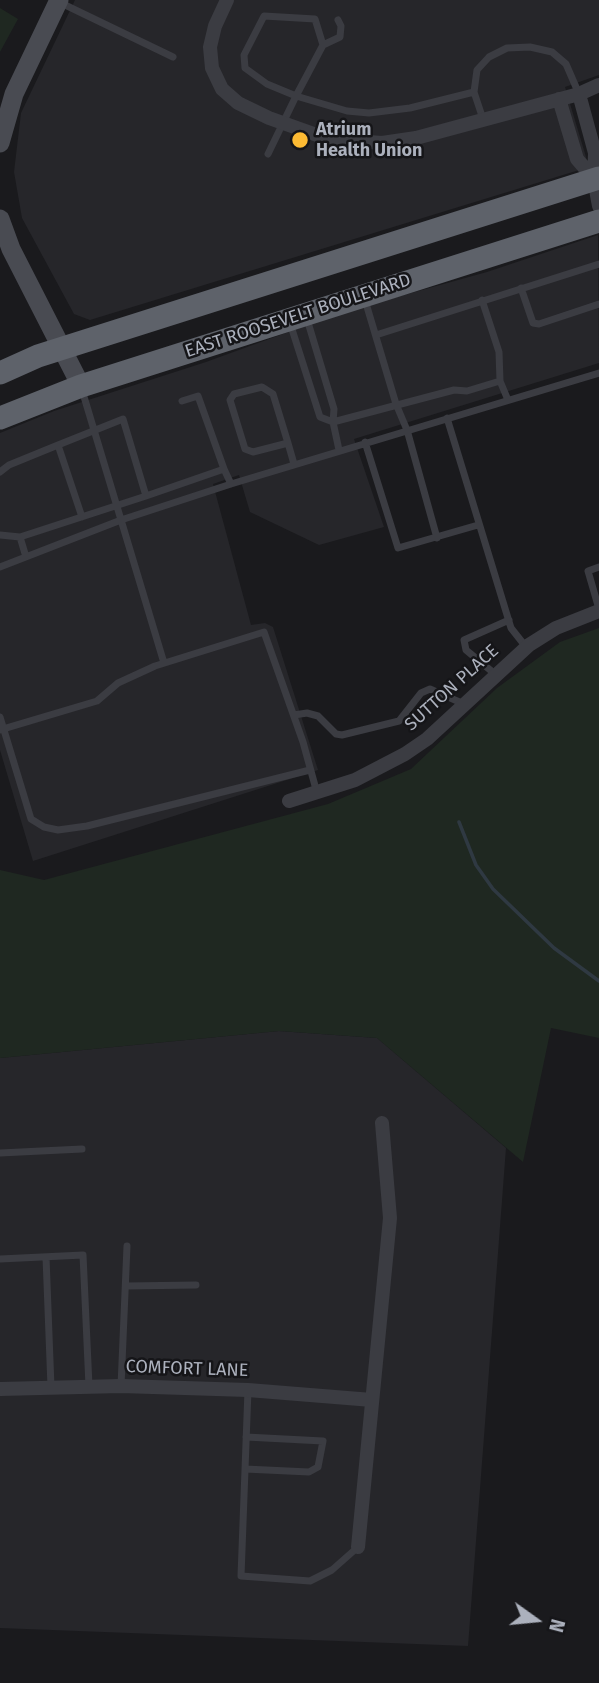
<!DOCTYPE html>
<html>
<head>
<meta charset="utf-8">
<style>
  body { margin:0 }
  #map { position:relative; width:599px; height:1683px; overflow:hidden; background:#1a1a1d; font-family:"Fira Sans",sans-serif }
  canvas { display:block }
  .north { position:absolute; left:501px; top:1585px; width:70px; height:70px; -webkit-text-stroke:5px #151518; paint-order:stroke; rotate:105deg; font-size:19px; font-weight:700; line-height:28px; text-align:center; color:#acb1bd }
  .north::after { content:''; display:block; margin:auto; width:24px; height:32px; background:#acb1bd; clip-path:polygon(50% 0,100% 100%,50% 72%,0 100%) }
</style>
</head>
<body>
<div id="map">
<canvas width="599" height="1683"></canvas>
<div class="north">N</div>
</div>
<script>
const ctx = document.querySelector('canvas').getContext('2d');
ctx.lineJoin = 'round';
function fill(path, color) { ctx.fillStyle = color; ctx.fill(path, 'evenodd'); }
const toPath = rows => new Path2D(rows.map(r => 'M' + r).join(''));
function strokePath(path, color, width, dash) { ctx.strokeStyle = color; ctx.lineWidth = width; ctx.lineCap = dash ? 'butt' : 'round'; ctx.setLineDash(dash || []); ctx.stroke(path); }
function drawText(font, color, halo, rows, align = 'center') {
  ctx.font = font + ' "Fira Sans",sans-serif'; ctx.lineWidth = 5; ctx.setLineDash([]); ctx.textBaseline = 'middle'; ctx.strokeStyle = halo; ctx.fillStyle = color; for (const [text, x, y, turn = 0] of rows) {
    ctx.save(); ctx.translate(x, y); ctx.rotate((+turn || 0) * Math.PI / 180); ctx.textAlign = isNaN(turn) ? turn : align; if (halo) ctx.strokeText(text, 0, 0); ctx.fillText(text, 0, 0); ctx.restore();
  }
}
fill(toPath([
  [75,0,599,0,599,75,565,87,589,167,90,320,74,314,22,218,14,172,21,113],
  [598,235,599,363,354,439,384,527,319,545,250,512,239,475,213,484,251,625,265,623,273,627,318,770,33,861,0,750,0,433,54,411,206,362,346,311,487,272],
  [279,1031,377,1038,506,1148,468,1646,0,1628,0,1058]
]), '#26262a');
fill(toPath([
  [0,8,18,19,0,52],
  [599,628,599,1038,551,1028,523,1162,377,1038,279,1031,0,1058,0,870,44,880,328,804,411,769,497,688,560,642]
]), '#1f2821');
strokePath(toPath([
  [459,822,476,865,493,889,554,948,599,981]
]), '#2f3942', 3.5);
strokePath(toPath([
  [59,2,173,57],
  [323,45,340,37,341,26,338,20],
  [483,119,474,92,477,70,489,57,507,48,530,47,552,52,566,64,579,94],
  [268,154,296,96,323,45,315,19,264,16,244,55,245,68,267,84,296,96,347,111,369,113,410,108,474,92],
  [521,288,533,323,539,324,599,304],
  [365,300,396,404,407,430,437,538],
  [482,300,499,352,500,381,508,400],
  [307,319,334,409,333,422,339,450],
  [290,323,320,417,333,422,454,390,467,391,500,381],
  [376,335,599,264],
  [82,390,164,663],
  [182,401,198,396,224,469],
  [447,418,511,628,526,647],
  [365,442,398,548,478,525],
  [288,443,253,452,245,449,230,400,234,394,262,387,273,394,288,443,294,464],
  [0,472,9,465,58,445],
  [82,517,58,445,123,419,146,496,224,469,231,484],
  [0,535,20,537,146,496],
  [20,537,26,557],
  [0,567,121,520,231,484,599,373],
  [599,567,588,571,599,609],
  [495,674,466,650,464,640,509,620],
  [294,715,307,713,318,716,336,734,342,735,399,721,421,693,430,689,464,704],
  [0,717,31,819,44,827,58,830,87,826,310,770],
  [0,730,97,701,118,683,155,666,264,632,303,742,317,793],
  [0,1153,82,1149],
  [46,1257,51,1387],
  [0,1259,83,1255,89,1386],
  [126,1286,196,1285],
  [121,1386,127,1246],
  [248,1390,241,1576,310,1581,332,1570,358,1547],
  [245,1469,309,1472,318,1467,323,1441,246,1437]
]), '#3b3c42', 7);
strokePath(toPath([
  [227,0,215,26,210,47,212,68,222,89,238,103,269,118,328,139,382,143,416,138,579,94,599,85],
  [579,94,595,153,594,179,599,206],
  [559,99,577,159,594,179],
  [289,801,355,780,405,754,427,739,529,645,556,628,599,611],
  [0,1389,121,1386,248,1390,372,1400],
  [358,1547,390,1218,382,1123]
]), '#3b3c42', 14);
strokePath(toPath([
  [0,143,14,94,59,0],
  [0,219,11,249,81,386]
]), '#494b52', 19);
strokePath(toPath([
  [0,373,38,356,599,178],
  [0,418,81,386,599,221]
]), '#5e626a', 23);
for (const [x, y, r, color] of [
  [300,140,9,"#fcba33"]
]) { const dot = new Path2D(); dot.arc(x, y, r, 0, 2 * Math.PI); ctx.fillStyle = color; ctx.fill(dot); strokePath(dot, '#151518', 2.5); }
drawText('bold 18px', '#acb1bd', '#151518', [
  ["Atrium",316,130],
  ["Health Union",316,151]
], 'left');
drawText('18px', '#acb1bd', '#151518', [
  ["EAST ROOSEVELT BOULEVARD",298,316,-18],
  ["SUTTON PLACE",452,688,-42],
  ["COMFORT LANE",187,1369,2]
]);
</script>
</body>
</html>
